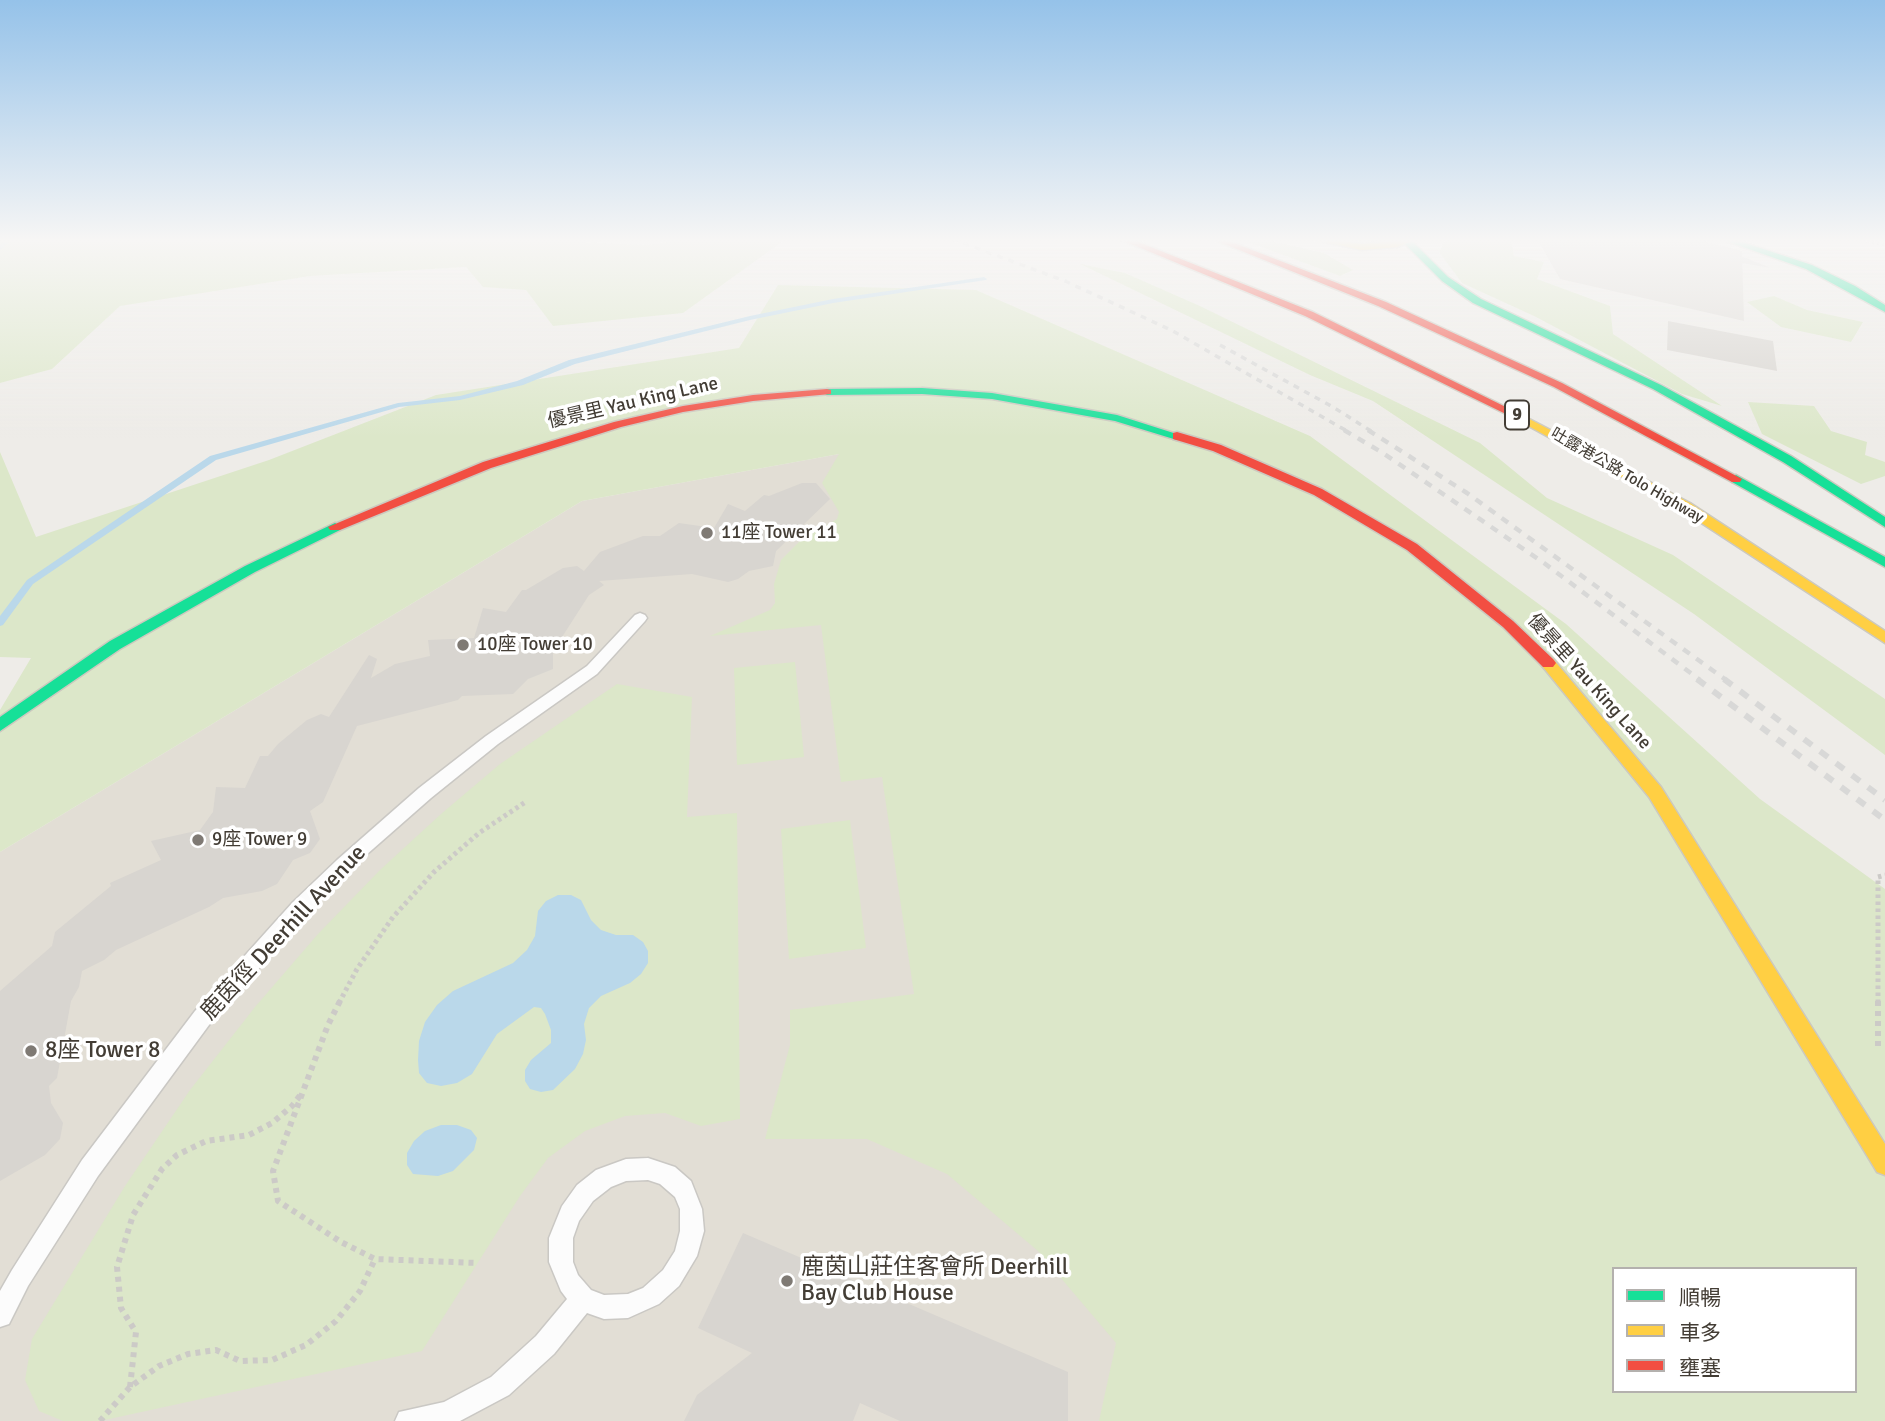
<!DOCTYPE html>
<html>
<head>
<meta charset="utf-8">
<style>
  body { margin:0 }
  #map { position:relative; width:1885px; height:1421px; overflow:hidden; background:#eeece8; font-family:Signika,"Noto Sans TC",sans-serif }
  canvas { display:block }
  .legend { position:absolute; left:1612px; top:1267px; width:245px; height:126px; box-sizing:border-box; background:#fff; border:2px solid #b4b1ae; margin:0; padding:9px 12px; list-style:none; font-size:21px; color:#433d35 }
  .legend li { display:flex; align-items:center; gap:14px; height:35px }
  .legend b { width:35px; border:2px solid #b4b1ae }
</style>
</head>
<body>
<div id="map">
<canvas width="1885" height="1421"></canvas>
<ul class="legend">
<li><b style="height:9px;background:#16e098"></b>順暢</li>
<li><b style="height:9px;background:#ffcf43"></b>車多</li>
<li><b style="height:9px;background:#f24e42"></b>壅塞</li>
</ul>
</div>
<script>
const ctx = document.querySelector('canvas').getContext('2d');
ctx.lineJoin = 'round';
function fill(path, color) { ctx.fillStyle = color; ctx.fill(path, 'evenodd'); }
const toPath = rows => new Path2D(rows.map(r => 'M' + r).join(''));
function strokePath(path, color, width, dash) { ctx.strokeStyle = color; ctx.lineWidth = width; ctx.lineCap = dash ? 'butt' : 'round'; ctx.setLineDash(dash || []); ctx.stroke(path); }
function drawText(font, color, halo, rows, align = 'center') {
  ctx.font = font + ' Signika,"Noto Sans TC",sans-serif'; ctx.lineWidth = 7; ctx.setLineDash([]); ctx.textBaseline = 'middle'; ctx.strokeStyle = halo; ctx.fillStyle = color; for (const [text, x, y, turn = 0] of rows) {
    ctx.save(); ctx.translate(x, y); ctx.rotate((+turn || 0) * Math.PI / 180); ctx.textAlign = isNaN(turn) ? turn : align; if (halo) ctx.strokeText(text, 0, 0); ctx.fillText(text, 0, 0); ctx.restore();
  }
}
fill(toPath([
  [839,454,1378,1421,0,1421,0,852,582,501]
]), '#e2ded5');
fill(toPath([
  [1537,239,1696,239,1742,251,1744,321,1560,279]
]), '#dedbd6');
fill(toPath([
  [0,239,573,239,581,242,647,245,689,239,786,239,683,313,553,326,526,290,483,287,466,267,310,276,120,306,52,369,0,383],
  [1240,239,1262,239,1324,253,1353,270,1340,276],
  [1446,239,1511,239,1514,256,1544,262,1537,279,1610,306,1613,334,1722,406,1682,394,1534,316,1462,283,1439,252],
  [1080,264,1125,273,1200,306,1480,443,1547,498,1673,555,1885,699,1885,755,1694,614,1373,401,1310,375],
  [778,285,976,290,1310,436,1566,624,1760,799,1885,889,1885,1421,1099,1421,1116,1343,1038,1251,947,1174,867,1139,765,1139,790,1045,790,1010,914,994,882,777,841,782,821,625,710,636,770,610,775,603,774,584,781,560,801,540,837,519,839,512,822,483,839,454,582,501,0,852,0,710,31,658,0,657,0,452,36,537,269,460,436,395,739,348],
  [1614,1269,1855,1269,1855,1391,1614,1391],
  [1774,296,1807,310,1863,322,1851,342,1781,327,1747,302],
  [1748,402,1814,406,1831,431,1867,442,1865,455,1885,462,1885,476,1861,484,1762,434],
  [795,662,804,757,737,765,734,668],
  [617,684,692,697,687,817,737,813,740,1119,701,1126,665,1113,625,1116,585,1131,548,1158,520,1196,422,1351,100,1421,63,1421,39,1411,25,1380,32,1339,125,1186,190,1090,255,1007,318,934,380,870,441,814,500,764],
  [850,820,866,948,789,959,781,829]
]), '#dce7c9');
fill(toPath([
  [1598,239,1683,239,1729,251,1771,268]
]), '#dddbd8');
fill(toPath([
  [558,895,571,895,581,900,591,920,601,930,616,935,633,935,643,942,648,951,648,963,641,974,630,983,601,996,589,1008,584,1024,586,1040,583,1054,575,1069,553,1090,541,1092,530,1089,525,1081,525,1070,531,1060,551,1043,551,1030,545,1014,541,1008,534,1007,497,1034,472,1074,457,1083,441,1086,427,1083,419,1073,418,1060,419,1041,425,1022,437,1005,453,991,513,963,527,950,535,936,538,911,546,901],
  [441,1125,457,1125,471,1130,477,1138,474,1150,453,1171,438,1176,413,1174,407,1165,407,1153,414,1141,425,1131]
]), '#bad8ea');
fill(toPath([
  [7,239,13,239,0,250,0,245,7,239],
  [984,277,987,279,986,280,833,303,750,320,575,364,523,385,460,400,399,407,216,460,33,584,3,625,0,626,0,616,27,580,210,456,398,403,460,396,517,381,569,360,750,316,833,299,984,277]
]), '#bad8ea');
fill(toPath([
  [1668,321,1773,341,1777,371,1667,350],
  [802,483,816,483,830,499,776,551,773,566,749,571,738,579,728,582,692,574,599,581,604,585,589,595,553,651,553,669,528,679,513,694,462,696,458,700,357,726,323,802,310,811,320,839,310,853,293,860,277,884,262,891,223,898,209,907,116,950,104,960,82,971,79,987,71,1001,57,1078,49,1086,51,1103,63,1123,60,1139,45,1155,0,1181,0,991,52,946,55,932,111,886,110,883,161,860,151,841,200,830,213,812,216,787,245,788,260,756,268,756,278,744,307,720,321,714,329,717,369,655,377,659,371,678,395,664,430,656,428,640,474,638,483,608,506,612,522,590,526,590,563,568,577,566,584,571,600,552,643,536,660,536,679,523,714,528,728,504,745,511,764,495,769,496],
  [743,1233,1068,1372,1068,1421,900,1421,860,1403,853,1421,684,1421,697,1395,752,1353,698,1328]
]), '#d8d5d0');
const lane = toPath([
  [640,613,645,615,647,618,645,621,597,674,498,744,431,798,349,870,307,914,209,1025,98,1176,28,1286,9,1324,0,1327,0,1291,12,1270,82,1160,195,1011,293,902,337,860,419,788,486,736,587,666,635,615,640,613],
  [648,1158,675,1167,691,1181,702,1209,704,1231,697,1256,679,1286,659,1304,628,1318,604,1319,587,1313,554,1354,509,1395,460,1421,395,1421,399,1412,444,1402,491,1377,536,1336,567,1299,561,1291,549,1262,549,1238,562,1206,577,1185,596,1170,626,1159,648,1158],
  [648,1180,660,1184,675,1197,680,1209,680,1231,675,1251,663,1270,643,1288,628,1294,604,1295,591,1290,578,1275,573,1262,573,1238,579,1221,593,1201,611,1187,626,1181,648,1180]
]);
const fast = toPath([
  [1404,239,1410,239,1448,277,1481,299,1661,385,1791,456,1885,517,1885,527,1783,462,1653,389,1473,303,1442,281,1404,243,1404,239],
  [1720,239,1733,239,1812,265,1855,286,1885,305,1885,312,1806,269,1720,239],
  [922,388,992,393,1117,415,1183,436,1177,440,1115,421,992,399,922,394,827,395,821,392,827,389,922,388],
  [1736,475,1885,557,1885,567,1732,482,1730,479,1736,475],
  [335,523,342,527,340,530,255,572,120,649,0,731,0,717,110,641,245,566,335,523]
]);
const slow = toPath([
  [1311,239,1330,239,1362,244,1417,239,1397,247,1362,250,1311,239],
  [1516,412,1690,503,1885,631,1885,643,1680,509,1512,417,1512,413,1516,412],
  [1548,658,1553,659,1661,787,1885,1144,1885,1175,1877,1172,1649,797,1543,667,1540,663,1548,658]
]);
const jam = toPath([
  [1119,239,1131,239,1313,312,1522,415,1520,417,1512,417,1305,316,1119,239],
  [1212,239,1224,239,1386,302,1562,383,1742,479,1740,482,1732,482,1554,387,1378,306,1212,239],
  [827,389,831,390,831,394,753,401,683,412,621,427,491,468,340,530,330,530,328,527,483,462,614,422,683,406,753,395,827,389],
  [1177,432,1221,445,1322,489,1417,544,1513,621,1553,659,1556,663,1553,667,1543,667,1503,627,1407,550,1314,495,1213,451,1173,439,1173,433,1177,432]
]);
strokePath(lane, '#cac8c4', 3);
strokePath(fast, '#ccc9bf', 3);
strokePath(slow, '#ccc9bf', 3);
strokePath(jam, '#ccc9bf', 3);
strokePath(toPath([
  [1852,239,1885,245]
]), '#cccac7', 2.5, [2.5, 2.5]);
strokePath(toPath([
  [339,1003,357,969,393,917,434,872,479,833,527,801],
  [1878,1003,1878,877,1885,875]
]), '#cccac7', 5, [3.5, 3.5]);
strokePath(toPath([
  [340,1001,328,1025,273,1171,278,1201,341,1242,375,1259,478,1263],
  [1878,1001,1878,1050],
  [130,1387,136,1332,121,1308,117,1267,133,1215,162,1169,177,1155,206,1141,249,1135,272,1123,292,1106,302,1093],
  [100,1421,130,1387,159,1366,188,1354,216,1350,240,1361,272,1360,306,1345,336,1321,360,1291,375,1259]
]), '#cccac7', 6, [5, 5]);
fill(lane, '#fcfcfc');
fill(fast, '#16e098');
fill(slow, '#ffcf43');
fill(jam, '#f24e42');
strokePath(toPath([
  [952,239,1065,281,1171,330,1347,431],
  [1220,345,1333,407,1371,431]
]), '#d8d8d7', 3.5, [6, 6]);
strokePath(toPath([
  [1344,430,1383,453,1544,563,1700,680],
  [1368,430,1467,493,1726,680]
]), '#d8d8d7', 4.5, [8, 8]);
strokePath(toPath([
  [1697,679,1885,820],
  [1724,679,1885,800]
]), '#d8d8d7', 6, [10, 10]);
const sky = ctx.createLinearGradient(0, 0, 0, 438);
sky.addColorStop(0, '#95c2e9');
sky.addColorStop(0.55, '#f7f6f5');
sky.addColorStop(1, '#f7f6f500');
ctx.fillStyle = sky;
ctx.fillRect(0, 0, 1885, 438);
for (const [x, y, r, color] of [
  [707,533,7,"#7f7a74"],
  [463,645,7,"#7f7a74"],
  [198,840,7,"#7f7a74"],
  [31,1051,7,"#7f7a74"],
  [787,1281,7,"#7f7a74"]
]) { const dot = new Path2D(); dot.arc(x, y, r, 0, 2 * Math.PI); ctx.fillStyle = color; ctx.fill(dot); strokePath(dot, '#fff', 2.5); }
drawText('16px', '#433d35', '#fff', [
  ["吐露港公路 Tolo Highway",1627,476,30]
]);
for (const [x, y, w] of [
  [1517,415,24]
]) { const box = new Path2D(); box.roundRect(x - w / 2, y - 14.5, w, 29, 5); ctx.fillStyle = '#fff'; ctx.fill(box); strokePath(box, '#433d35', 2); }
drawText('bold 18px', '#433d35', null, [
  ["9",1517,415]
]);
drawText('19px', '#433d35', '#fff', [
  ["優景里 Yau King Lane",633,403,-13],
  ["優景里 Yau King Lane",1589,682,48]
]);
drawText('19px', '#433d35', '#fff', [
  ["11座 Tower 11",721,533],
  ["10座 Tower 10",477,645],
  ["9座 Tower 9",212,840]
], 'left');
drawText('23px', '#433d35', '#fff', [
  ["鹿茵徑 Deerhill Avenue",284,933,-47]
]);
drawText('23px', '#433d35', '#fff', [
  ["8座 Tower 8",45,1051],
  ["鹿茵山莊住客會所 Deerhill",801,1268],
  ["Bay Club House",801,1294]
], 'left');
</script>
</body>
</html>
